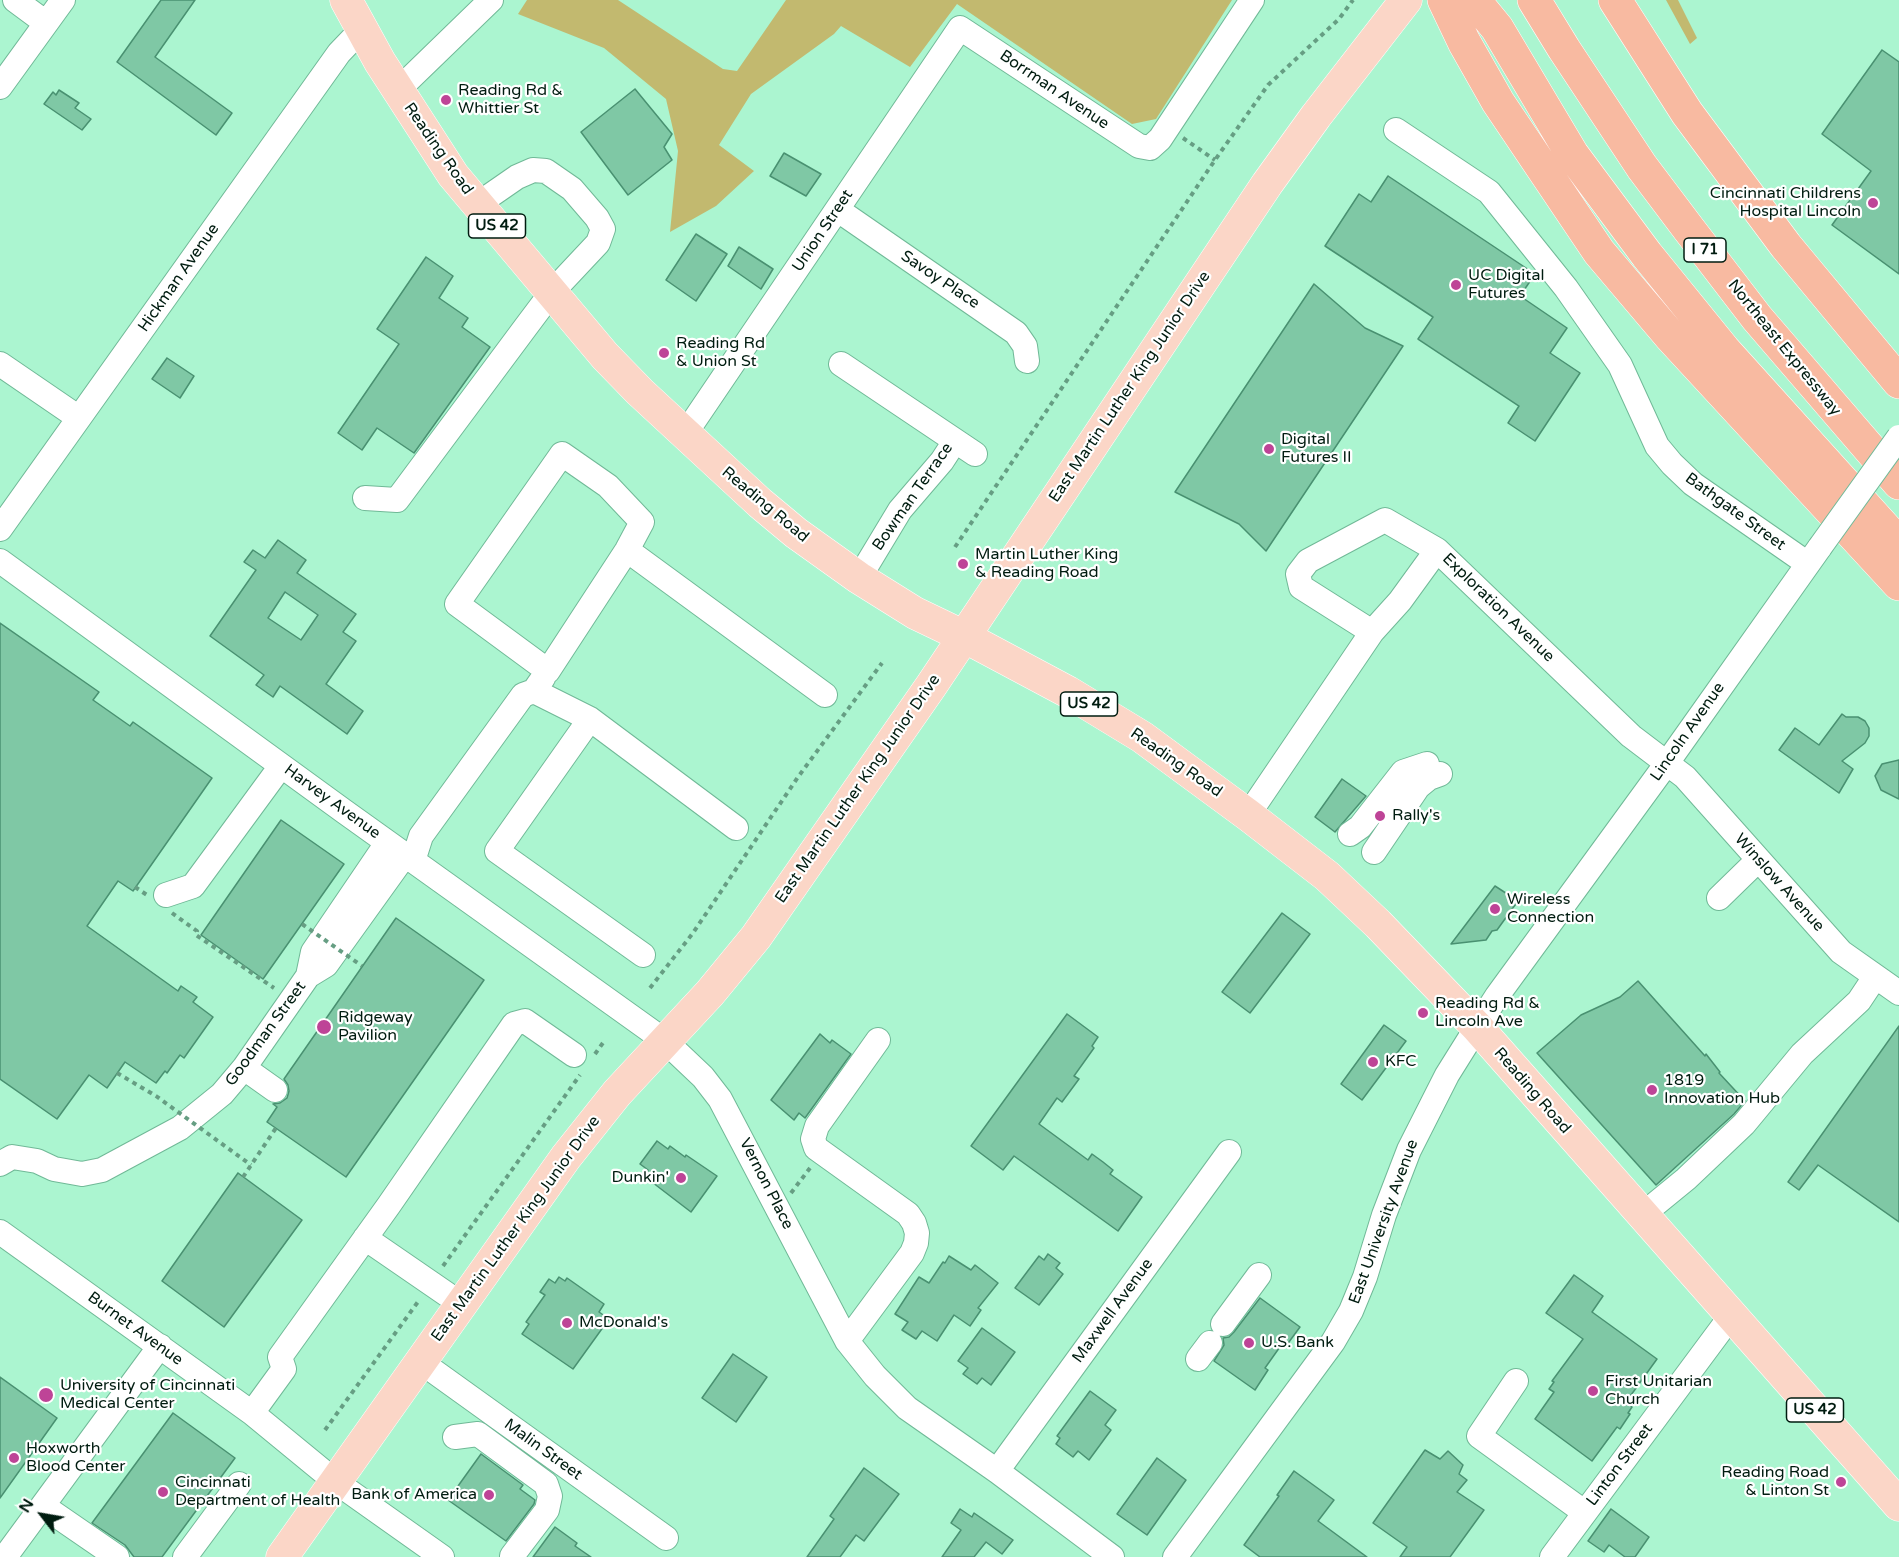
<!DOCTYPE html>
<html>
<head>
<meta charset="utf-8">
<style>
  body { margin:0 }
  #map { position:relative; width:1899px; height:1557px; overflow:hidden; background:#abf5d0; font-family:"Varela Round",sans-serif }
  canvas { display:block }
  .north { position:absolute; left:12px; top:1485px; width:60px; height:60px; -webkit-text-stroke:4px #fff; paint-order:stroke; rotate:301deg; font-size:16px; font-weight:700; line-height:24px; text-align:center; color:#001c10 }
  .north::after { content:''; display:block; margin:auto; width:21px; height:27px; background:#001c10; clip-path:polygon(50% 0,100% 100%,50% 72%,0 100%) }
</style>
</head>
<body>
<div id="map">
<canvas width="1899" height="1557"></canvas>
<div class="north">N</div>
</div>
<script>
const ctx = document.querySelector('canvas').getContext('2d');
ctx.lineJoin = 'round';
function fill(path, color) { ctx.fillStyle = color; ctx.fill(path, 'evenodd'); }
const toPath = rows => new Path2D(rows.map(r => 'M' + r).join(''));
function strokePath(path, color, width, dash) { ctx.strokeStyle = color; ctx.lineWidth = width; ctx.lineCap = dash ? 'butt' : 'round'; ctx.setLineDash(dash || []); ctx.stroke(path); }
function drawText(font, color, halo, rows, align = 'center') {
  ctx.font = font + ' "Varela Round",sans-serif'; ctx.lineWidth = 4.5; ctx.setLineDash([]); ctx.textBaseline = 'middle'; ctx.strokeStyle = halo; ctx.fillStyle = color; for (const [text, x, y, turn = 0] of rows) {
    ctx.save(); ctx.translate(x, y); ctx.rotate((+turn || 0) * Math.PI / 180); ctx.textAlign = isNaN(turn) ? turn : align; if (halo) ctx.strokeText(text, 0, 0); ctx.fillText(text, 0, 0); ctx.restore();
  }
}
fill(toPath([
  [527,0,618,0,723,69,737,71,786,0,1232,0,1156,119,1132,124,957,4,910,67,841,26,834,34,751,94,719,145,754,171,716,206,670,232,678,151,666,99,604,48,518,14],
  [1666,0,1678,0,1697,38,1690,44]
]), '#c2b96f');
const building = toPath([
  [161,0,195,0,155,57,232,113,216,135,117,62,161,0],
  [1882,50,1899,62,1899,274,1832,225,1871,171,1822,134,1882,50],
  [635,89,672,134,664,147,672,160,628,195,581,132,635,89],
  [59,90,79,103,75,108,91,119,82,130,44,104,53,92,56,95,59,90],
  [784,153,821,174,806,196,770,176,784,153],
  [1388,176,1535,274,1520,296,1567,328,1550,353,1580,373,1535,441,1508,423,1519,406,1418,339,1433,317,1325,246,1359,194,1371,202,1388,176],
  [696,234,727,254,696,301,666,280,696,234],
  [739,247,773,269,761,289,728,266,739,247],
  [426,257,453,276,439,298,468,318,462,327,490,347,414,453,377,428,362,450,338,433,399,344,377,329,426,257],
  [1314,284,1365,328,1403,346,1266,551,1239,524,1175,492,1314,284],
  [167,358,194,376,180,398,152,379,167,358],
  [278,540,306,560,297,573,356,614,343,632,356,641,326,684,363,711,347,734,280,686,273,697,256,685,264,675,210,636,256,570,244,562,253,550,265,558,278,540],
  [285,592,318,615,301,640,268,618,285,592],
  [0,623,99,692,93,700,130,726,133,722,212,778,133,891,118,881,87,926,178,991,181,986,197,997,193,1002,213,1017,184,1058,180,1055,167,1073,165,1071,156,1083,125,1062,107,1088,89,1075,57,1119,0,1079,0,623],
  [1842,714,1846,717,1858,717,1865,721,1869,728,1869,736,1865,743,1842,761,1853,769,1839,793,1779,750,1795,728,1819,745,1842,714],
  [1899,760,1899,799,1881,790,1875,776,1882,764,1899,760],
  [1342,779,1366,796,1335,832,1315,817,1342,779],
  [281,820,344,864,263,979,201,935,281,820],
  [1495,886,1518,901,1497,930,1492,931,1486,940,1451,944,1495,886],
  [1282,913,1310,934,1250,1013,1222,992,1282,913],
  [396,918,484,980,346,1177,267,1122,277,1107,273,1104,280,1103,287,1098,289,1091,288,1085,284,1079,396,918],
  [1638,981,1705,1056,1706,1054,1720,1072,1719,1073,1745,1101,1734,1114,1656,1185,1537,1053,1581,1015,1620,997,1638,981],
  [1067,1014,1098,1037,1092,1046,1094,1048,1074,1076,1079,1079,1062,1102,1057,1098,1039,1124,1088,1160,1092,1154,1103,1162,1113,1170,1110,1174,1142,1197,1118,1231,1014,1156,1003,1170,971,1146,1067,1014],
  [1384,1025,1406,1041,1362,1100,1341,1084,1384,1025],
  [1899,1026,1899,1222,1818,1165,1799,1190,1788,1182,1899,1026],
  [820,1034,830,1043,832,1040,851,1054,805,1118,799,1113,794,1120,771,1100,820,1034],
  [657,1141,668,1149,670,1146,685,1157,686,1155,717,1176,691,1212,644,1176,648,1170,640,1164,657,1141],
  [238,1173,302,1220,224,1327,162,1281,238,1173],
  [1048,1254,1060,1263,1056,1268,1063,1274,1039,1305,1015,1288,1039,1256,1044,1260,1048,1254],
  [949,1256,971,1270,975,1265,998,1283,978,1308,981,1310,970,1326,954,1315,937,1341,922,1331,916,1339,902,1330,908,1322,895,1314,919,1277,929,1283,943,1262,945,1263,949,1256],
  [1574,1275,1603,1296,1592,1312,1657,1359,1626,1402,1632,1407,1628,1413,1630,1414,1620,1429,1617,1427,1592,1461,1535,1419,1554,1392,1549,1389,1554,1382,1552,1381,1583,1339,1546,1313,1574,1275],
  [559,1277,565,1281,567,1278,604,1304,599,1312,609,1319,573,1369,522,1334,529,1324,526,1322,545,1295,540,1292,549,1279,555,1283,559,1277],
  [1260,1298,1300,1327,1286,1346,1282,1344,1265,1368,1268,1370,1255,1390,1214,1361,1224,1345,1223,1338,1229,1337,1234,1332,1260,1298],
  [982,1328,1015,1352,991,1385,982,1378,977,1384,963,1374,968,1368,958,1361,982,1328],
  [733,1354,767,1377,736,1422,702,1398,733,1354],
  [0,1377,57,1418,0,1498,0,1377],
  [1090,1391,1116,1410,1105,1425,1111,1430,1089,1460,1078,1451,1073,1457,1056,1444,1060,1438,1057,1436,1090,1391],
  [173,1413,235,1458,162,1557,134,1557,125,1545,92,1523,173,1413],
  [1425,1450,1440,1459,1448,1451,1463,1465,1459,1474,1467,1480,1457,1492,1484,1510,1450,1557,1400,1557,1407,1547,1373,1523,1425,1450],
  [481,1454,523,1485,520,1489,535,1500,534,1504,506,1541,448,1500,481,1454],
  [1157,1458,1186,1480,1147,1535,1117,1514,1157,1458],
  [864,1468,899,1494,864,1541,856,1535,840,1557,807,1557,834,1519,830,1516,864,1468],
  [1294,1471,1334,1500,1318,1521,1367,1557,1260,1557,1244,1545,1279,1496,1277,1495,1294,1471],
  [960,1509,972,1517,974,1513,1013,1540,1002,1554,986,1542,974,1557,942,1557,961,1530,951,1523,960,1509],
  [1611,1509,1649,1537,1635,1557,1625,1557,1609,1545,1604,1552,1588,1541,1611,1509],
  [555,1527,577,1543,575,1546,591,1557,533,1557,555,1527]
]);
fill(building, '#7fc8a5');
strokePath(building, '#499171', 1.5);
const minor = toPath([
  [15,0,46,23],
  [0,87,63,0],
  [397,91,491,0],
  [1396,130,1489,192,1566,288,1620,365,1657,446,1672,464,1693,484,1808,564],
  [838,210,1016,333,1025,346,1027,361],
  [0,364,79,418],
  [841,364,975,454],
  [685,434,960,28,1139,146,1150,148,1160,139,1252,0],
  [562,454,608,486,642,522,627,550,548,671,457,604,562,454],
  [365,498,397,500,525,328,552,292,598,243,603,229,597,218,572,189,546,171,533,170,517,177,478,204],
  [0,529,339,53,362,29],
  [627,550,825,695],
  [0,561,345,812,665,1041,703,1077,720,1099,847,1341,875,1376,907,1408,997,1471,1112,1557],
  [859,578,900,510,942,461,955,441],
  [1372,632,1301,587,1298,574,1308,561,1385,520,1437,550],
  [534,691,590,719,736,828],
  [590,719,497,851,643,955],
  [1248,815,1372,632,1400,601,1437,550,1631,736,1685,777,1841,952,1899,993],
  [1350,834,1360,827,1403,772,1427,764],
  [1374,852,1418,787,1429,778,1440,774],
  [413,861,421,836,523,695,534,691,543,678],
  [166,895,193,886,281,766],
  [1719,898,1758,860],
  [308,976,313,952,387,843],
  [244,1068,275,1090],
  [0,1164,12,1157,37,1161,54,1169,82,1174,102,1170,180,1128,222,1094,244,1068,308,976,326,965,405,855],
  [1642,1215,1686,1179,1744,1124,1802,1054,1859,1001,1875,977],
  [0,1232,252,1413,336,1482,442,1557],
  [365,1238,461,1304],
  [1223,1324,1259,1275],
  [847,1341,912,1253,916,1243,917,1233,914,1223,908,1214,816,1148,813,1139,817,1126,878,1040],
  [1198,1359,1210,1343],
  [421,1362,666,1538],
  [1516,1381,1479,1436,1584,1512],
  [252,1413,284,1369,280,1357,389,1205,514,1024,525,1021,574,1055],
  [455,1437,478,1434,546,1484,550,1496,547,1510,512,1556],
  [997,1471,1229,1152],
  [43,1506,117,1557],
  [5,1557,160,1346],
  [185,1557,239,1484],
  [1175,1557,1333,1342,1351,1311,1365,1277,1384,1215,1409,1150,1447,1075,1477,1027,1497,996,1667,763,1820,547],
  [1552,1557,1731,1316]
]);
const major = toPath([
  [346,0,380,62,453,175,605,356,640,392,760,503,796,533,859,578,915,613,963,636,1068,692,1142,737,1248,815,1327,876,1378,924,1477,1027,1899,1505],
  [282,1557,566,1157,617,1093,710,993,756,937,931,686,1267,184,1316,116,1406,0]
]);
const highway = toPath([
  [1444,0,1464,42,1498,102,1599,252,1671,337,1899,584],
  [1474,0,1497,28,1572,154,1647,255,1724,350,1899,544],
  [1534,0,1564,49,1642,167,1688,228,1757,318,1899,483],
  [1615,0,1687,113,1786,246,1899,382]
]);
strokePath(minor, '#70b997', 26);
strokePath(major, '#fff', 33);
strokePath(highway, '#fff', 34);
strokePath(toPath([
  [1183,138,1215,160],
  [955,547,1215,160,1268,85,1339,19,1353,0],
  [135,887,147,895],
  [172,913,197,931,196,935,274,988],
  [650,988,693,933,798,777,882,663],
  [595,1054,605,1040],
  [243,1177,276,1128],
  [791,1193,810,1168],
  [443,1266,580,1075],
  [325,1430,420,1299]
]), '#669e83', 4, [4.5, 4.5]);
strokePath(minor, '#fff', 24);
strokePath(major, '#fbd6c7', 32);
strokePath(highway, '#f8baa1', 33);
const minorBridge = toPath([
  [1820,547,1899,437]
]);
strokePath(minorBridge, '#70b997', 26, []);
strokePath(toPath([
  [302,924,362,966],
  [117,1073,156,1096,251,1165]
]), '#669e83', 4, [4.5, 4.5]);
strokePath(minorBridge, '#fff', 24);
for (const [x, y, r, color] of [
  [446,100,6,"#be4497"],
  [1873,203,6,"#be4497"],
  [1456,285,6,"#be4497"],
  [664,353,6,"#be4497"],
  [1269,449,6,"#be4497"],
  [963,564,6,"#be4497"],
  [1380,816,6,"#be4497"],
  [1495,909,6,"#be4497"],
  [1423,1013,6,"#be4497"],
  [324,1027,8,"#be4497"],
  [1373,1062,6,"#be4497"],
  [1652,1090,6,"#be4497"],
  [681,1178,6,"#be4497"],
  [567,1323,6,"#be4497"],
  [1249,1343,6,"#be4497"],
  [1593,1391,6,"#be4497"],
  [46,1395,8,"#be4497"],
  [14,1458,6,"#be4497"],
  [1841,1482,6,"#be4497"],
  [163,1492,6,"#be4497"],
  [489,1495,6,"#be4497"]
]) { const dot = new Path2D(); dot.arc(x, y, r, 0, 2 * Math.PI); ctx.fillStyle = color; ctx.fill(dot); strokePath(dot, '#fff', 2); }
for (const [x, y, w] of [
  [497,226,57],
  [1705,250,42],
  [1089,704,57],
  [1815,1410,57]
]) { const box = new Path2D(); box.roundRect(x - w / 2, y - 12, w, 24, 4.5); ctx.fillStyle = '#fff'; ctx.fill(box); strokePath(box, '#001c10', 1.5); }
drawText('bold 15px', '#001c10', null, [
  ["US 42",497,226],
  ["I 71",1705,250],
  ["US 42",1089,704],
  ["US 42",1815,1410]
]);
drawText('16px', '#001c10', '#fff', [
  ["Borrman Avenue",1054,90,34],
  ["Reading Road",438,149,55],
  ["Union Street",823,231,-56],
  ["Hickman Avenue",179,278,-55],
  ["Savoy Place",940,280,34],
  ["Northeast Expressway",1784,348,51],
  ["East Martin Luther King Junior Drive",1130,387,-56],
  ["Bowman Terrace",913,497,-55],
  ["Reading Road",765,505,40],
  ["Bathgate Street",1735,512,36],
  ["Exploration Avenue",1498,608,44],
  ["Lincoln Avenue",1688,732,-55],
  ["Reading Road",1176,763,35],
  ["East Martin Luther King Junior Drive",858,789,-55],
  ["Harvey Avenue",332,802,36],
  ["Winslow Avenue",1779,883,48],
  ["Goodman Street",266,1034,-54],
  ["Reading Road",1532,1091,49],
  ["Vernon Place",766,1184,63],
  ["East University Avenue",1384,1222,-70],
  ["East Martin Luther King Junior Drive",516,1229,-54],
  ["Maxwell Avenue",1113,1311,-54],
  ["Burnet Avenue",135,1329,36],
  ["Malin Street",543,1450,36],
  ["Linton Street",1620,1465,-53]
]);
drawText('16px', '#001c10', '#fff', [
  ["Reading Rd &",458,91],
  ["Whittier St",458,109],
  ["Cincinnati Childrens",1861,194,"right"],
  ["Hospital Lincoln",1861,212,"right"],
  ["UC Digital",1468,276],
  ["Futures",1468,294],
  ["Reading Rd",676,344],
  ["& Union St",676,362],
  ["Digital",1281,440],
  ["Futures II",1281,458],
  ["Martin Luther King",975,555],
  ["& Reading Road",975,573],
  ["Rally's",1392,816],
  ["Wireless",1507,900],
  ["Connection",1507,918],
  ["Reading Rd &",1435,1004],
  ["Lincoln Ave",1435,1022],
  ["Ridgeway",338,1018],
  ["Pavilion",338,1036],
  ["KFC",1385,1062],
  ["1819",1664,1081],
  ["Innovation Hub",1664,1099],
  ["Dunkin'",669,1178,"right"],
  ["McDonald's",579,1323],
  ["U.S. Bank",1261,1343],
  ["First Unitarian",1605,1382],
  ["Church",1605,1400],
  ["University of Cincinnati",60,1386],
  ["Medical Center",60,1404],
  ["Hoxworth",26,1449],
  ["Blood Center",26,1467],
  ["Reading Road",1829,1473,"right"],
  ["& Linton St",1829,1491,"right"],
  ["Cincinnati",175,1483],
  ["Department of Health",175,1501],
  ["Bank of America",477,1495,"right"]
], 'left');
</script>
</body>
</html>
